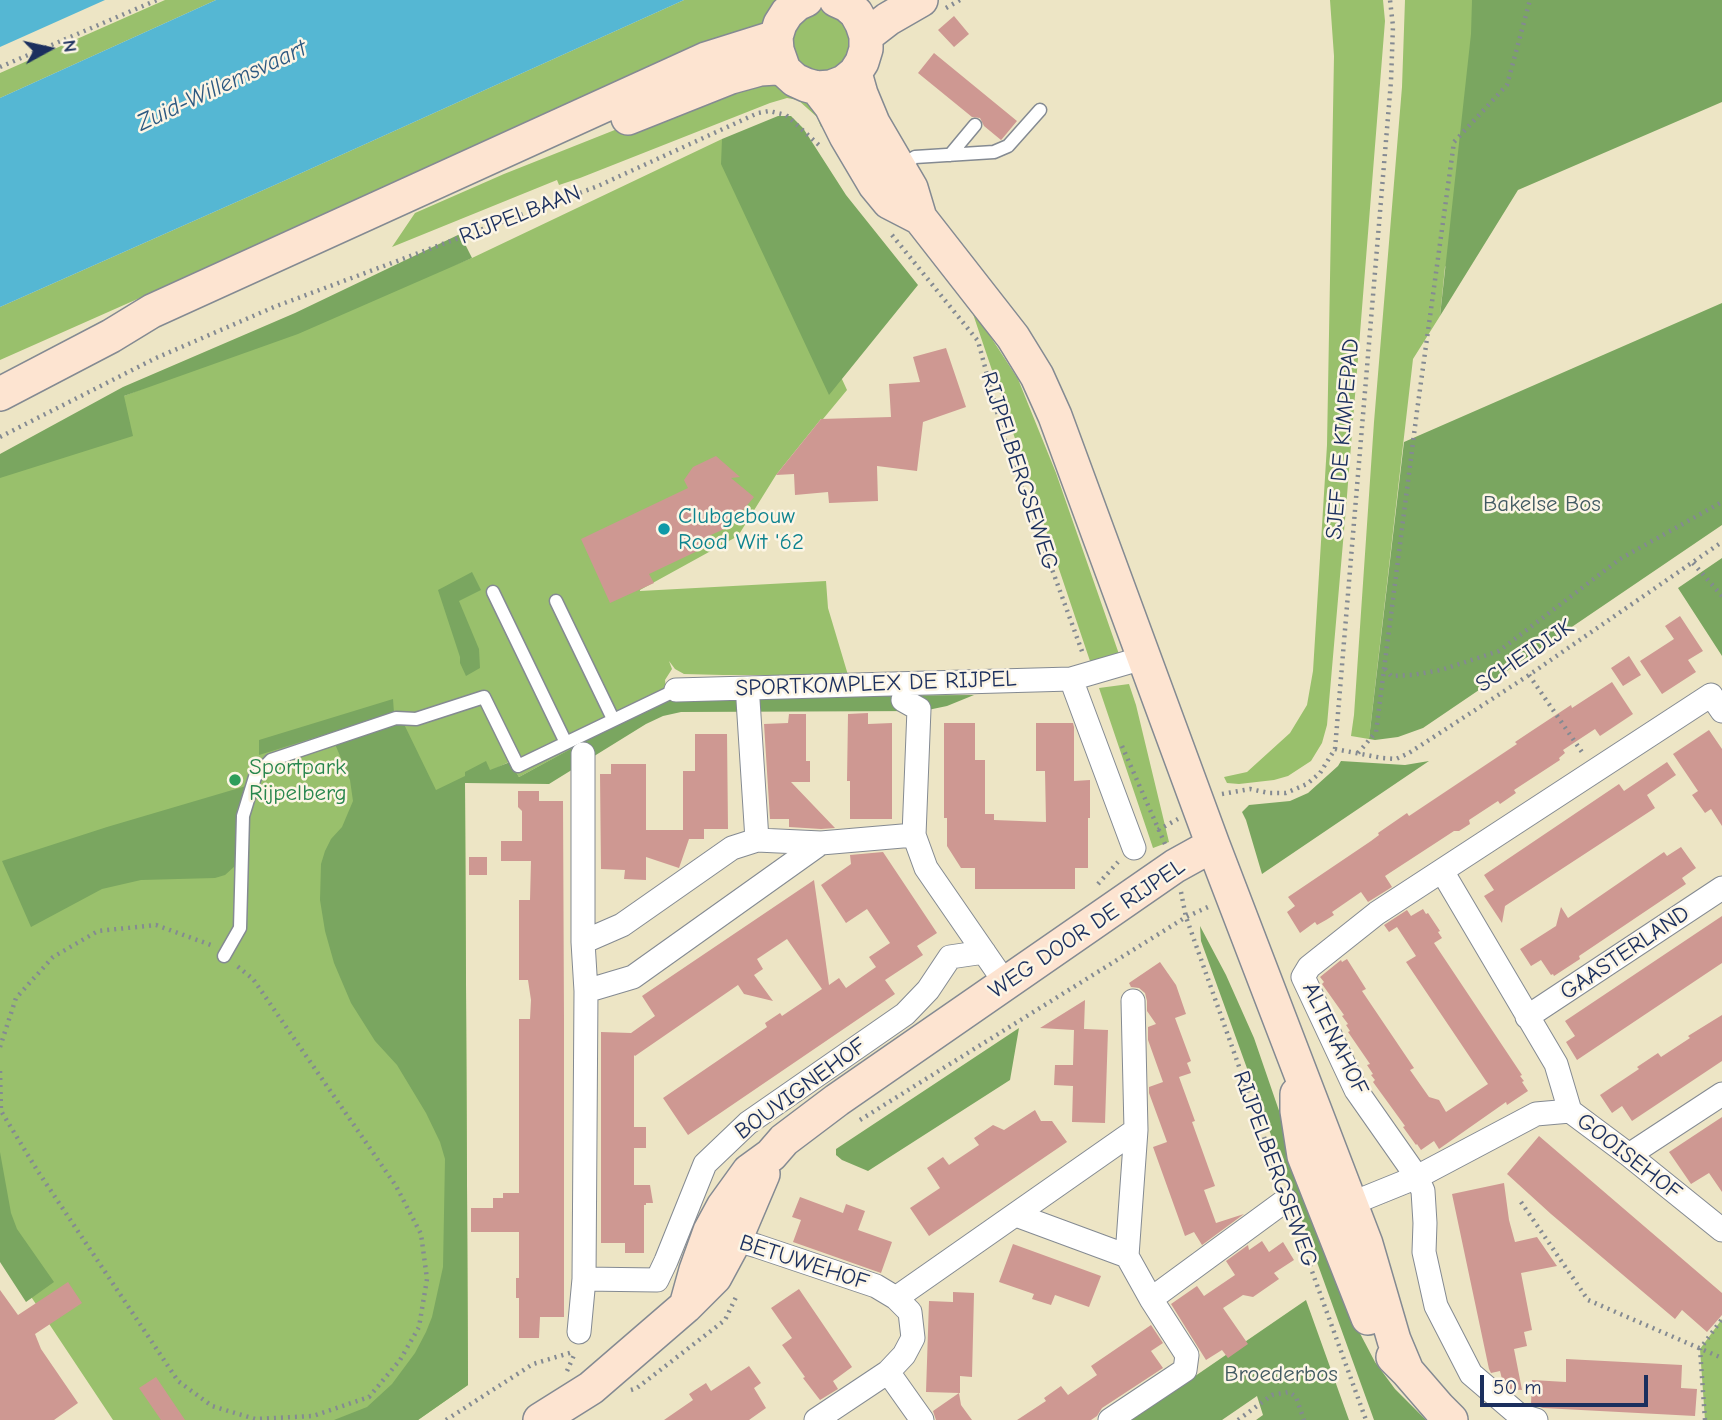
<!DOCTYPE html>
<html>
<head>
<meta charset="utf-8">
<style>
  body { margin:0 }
  #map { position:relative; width:1722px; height:1420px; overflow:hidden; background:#ede5c5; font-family:"Comic Neue",sans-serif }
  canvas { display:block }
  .north { position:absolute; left:14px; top:14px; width:70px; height:70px; -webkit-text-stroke:5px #fcf5e5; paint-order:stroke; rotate:82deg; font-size:19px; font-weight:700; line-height:28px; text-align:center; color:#1b2f5e }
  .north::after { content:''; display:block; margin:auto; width:24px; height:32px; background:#1b2f5e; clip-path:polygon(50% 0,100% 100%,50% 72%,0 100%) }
  .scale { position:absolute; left:1480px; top:1375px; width:168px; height:32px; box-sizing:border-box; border:4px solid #1b2f5e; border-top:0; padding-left:9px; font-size:21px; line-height:24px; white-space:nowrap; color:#1b2f5e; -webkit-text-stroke:5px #fcf5e5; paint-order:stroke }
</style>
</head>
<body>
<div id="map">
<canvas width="1722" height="1420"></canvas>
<div class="north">N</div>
<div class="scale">50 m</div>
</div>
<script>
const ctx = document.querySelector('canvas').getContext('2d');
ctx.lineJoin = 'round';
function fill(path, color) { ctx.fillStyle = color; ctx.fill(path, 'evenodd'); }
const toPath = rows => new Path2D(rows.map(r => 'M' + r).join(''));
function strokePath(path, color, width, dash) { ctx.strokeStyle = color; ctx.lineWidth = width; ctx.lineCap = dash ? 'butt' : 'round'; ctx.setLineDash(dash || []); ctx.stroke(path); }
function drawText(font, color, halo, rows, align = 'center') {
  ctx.font = font + ' "Comic Neue",sans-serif'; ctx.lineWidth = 5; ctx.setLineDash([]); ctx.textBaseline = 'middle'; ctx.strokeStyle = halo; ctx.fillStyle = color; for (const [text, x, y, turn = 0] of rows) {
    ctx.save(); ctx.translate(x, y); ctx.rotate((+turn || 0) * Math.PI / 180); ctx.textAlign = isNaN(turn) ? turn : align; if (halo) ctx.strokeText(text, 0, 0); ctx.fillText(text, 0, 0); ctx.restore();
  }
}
fill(toPath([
  [165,0,216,0,0,98,0,73],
  [684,0,787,0,772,22,284,234,0,360,0,307,277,184],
  [1330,0,1383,0,1385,21,1346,508,1327,725,1322,743,1311,761,1288,776,1274,780,1239,784,1227,783,1224,777,1247,772,1290,733,1307,705,1313,671,1327,445,1334,56],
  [1405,0,1722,0,1529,174,1445,267,1440,316,1413,359,1369,739,1351,736,1354,715,1374,422,1402,87],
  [816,10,825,10,842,17,854,41,843,65,826,73,810,71,796,60,791,34,794,25],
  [779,74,835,128,821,127,817,117,798,100,787,98,770,103,580,178,559,185,557,180,392,247,415,213,504,174,660,112],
  [722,139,737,151,847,390,823,419,821,419,776,475,738,536,640,590,640,591,826,581,828,608,848,675,723,675,684,674,675,669,669,661,672,669,665,680,667,697,519,777,509,762,465,783,468,1385,418,1420,113,1420,0,1250,0,458,124,396,472,258],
  [970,305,1018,379,1056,473,1120,657,1092,667],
  [1129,684,1136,705,1169,842,1153,848,1099,688],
  [1722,1319,1722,1420,1705,1420,1700,1349]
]), '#99c06c');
fill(toPath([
  [1472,0,1722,0,1722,102,1518,190,1440,316,1471,34],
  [778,116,791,116,803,128,846,195,918,285,829,395,721,164,722,139],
  [460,234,472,258,298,334,124,396,133,436,0,478,0,454,123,387,295,313],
  [1722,303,1722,525,1423,728,1398,737,1375,740,1369,739,1404,442],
  [1722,558,1722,656,1678,588],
  [472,572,481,590,459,601,479,649,480,668,466,676,460,663,460,657,438,590],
  [974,695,947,706,923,711,681,712,663,716,646,724,549,784,465,783,468,1385,418,1420,334,1420,367,1407,392,1384,415,1353,426,1332,432,1317,443,1267,445,1159,440,1142,426,1113,397,1065,375,1041,351,1003,334,963,325,931,320,900,321,864,325,851,331,839,342,827,353,801,350,780,335,744,402,720,436,790,465,776,465,772,486,761,490,770,510,762,519,777,655,703,676,697],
  [393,699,394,713,259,755,259,740],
  [1341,761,1405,765,1429,761,1262,874,1246,820,1242,812,1249,805,1290,801,1308,793,1338,766],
  [246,786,237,810,235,866,225,875,215,878,141,880,102,889,31,927,2,861,107,827],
  [1200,926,1226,975,1254,1038,1297,1163,1354,1322,1375,1362,1395,1389,1426,1420,1374,1420,1201,941],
  [1019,1028,1010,1080,868,1171,842,1160,836,1155,836,1149],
  [0,1152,11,1213,17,1229,54,1282,26,1302,0,1262],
  [1306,1300,1349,1420,1256,1420,1263,1415,1257,1396,1222,1420,1131,1420]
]), '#7aa660');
fill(toPath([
  [0,0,105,0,0,47],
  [216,0,684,0,277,184,0,307,0,98]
]), '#55b7d3');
fill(toPath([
  [954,16,969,34,954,47,938,30],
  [934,53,1017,121,1002,139,1001,140,984,126,980,118,972,117,918,73],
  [946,348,966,407,923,422,917,471,877,466,878,501,829,503,828,492,795,495,794,474,776,475,821,419,891,417,889,384,920,382,913,357],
  [716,456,740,477,731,478,754,497,729,527,704,538,708,546,649,574,654,583,610,603,581,539,688,488,684,480,693,467],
  [1680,616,1703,651,1688,660,1696,672,1662,694,1640,661,1674,639,1665,626],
  [1629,656,1641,675,1623,686,1611,668],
  [1612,682,1633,714,1600,736,1595,729,1563,750,1565,753,1559,758,1560,760,1514,790,1516,793,1500,804,1498,801,1469,820,1470,824,1459,831,1454,831,1385,876,1392,887,1368,902,1361,892,1332,912,1334,915,1326,920,1317,925,1315,922,1300,933,1287,912,1295,906,1288,897,1371,841,1379,835,1378,833,1407,813,1409,816,1517,744,1515,742,1530,732,1571,705,1572,708],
  [868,713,868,724,892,723,892,819,850,819,850,781,847,781,848,714],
  [789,714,806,714,806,761,810,761,810,782,791,782,835,828,821,829,789,827,789,819,770,819,764,724,788,723],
  [944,723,975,723,975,760,985,760,985,814,994,814,994,820,1046,822,1045,771,1036,771,1036,723,1073,723,1074,727,1074,781,1090,780,1090,818,1088,818,1088,868,1075,868,1075,889,975,889,975,868,961,868,947,846,947,818,944,818],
  [1709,730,1722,749,1722,826,1711,809,1705,813,1692,795,1698,791,1673,754],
  [695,734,727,734,728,829,704,829,704,839,689,839,679,868,646,857,646,880,624,879,625,870,601,869,600,774,611,774,611,764,646,764,646,830,683,830,683,771,695,771],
  [1667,762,1676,775,1647,795,1655,808,1505,906,1502,923,1484,896,1494,890,1484,875,1619,784,1624,791],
  [518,791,539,791,539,801,563,801,564,1020,564,1317,540,1317,539,1338,519,1338,519,1298,516,1298,516,1278,519,1278,519,1232,471,1232,471,1208,493,1208,493,1198,503,1198,503,1193,519,1193,519,1019,530,1019,531,1000,528,980,519,980,519,900,530,900,531,861,501,861,501,841,522,841,522,811,518,807],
  [1681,847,1696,868,1682,878,1686,884,1579,956,1580,959,1554,976,1553,974,1551,975,1541,960,1531,966,1520,949,1556,926,1561,907,1568,918,1664,852,1667,856],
  [883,852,937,933,917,946,923,955,885,980,895,994,688,1135,663,1098,767,1027,765,1023,780,1013,782,1016,822,989,787,939,757,959,763,969,754,975,773,1001,744,994,738,985,635,1056,634,1055,634,1127,646,1127,646,1148,634,1148,634,1185,650,1185,653,1203,646,1203,646,1205,644,1205,644,1253,625,1253,625,1243,601,1243,601,1032,631,1033,655,1016,642,996,814,880,829,985,839,978,846,988,876,967,869,957,890,943,867,909,846,923,821,885,851,864,850,855],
  [469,857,487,857,487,875,469,875],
  [1423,909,1426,914,1428,913,1440,931,1438,932,1442,938,1434,943,1522,1075,1520,1076,1524,1081,1522,1082,1528,1091,1507,1105,1506,1102,1439,1149,1434,1141,1421,1150,1417,1144,1416,1145,1403,1127,1405,1126,1373,1082,1375,1080,1371,1075,1373,1074,1367,1065,1370,1064,1348,1032,1350,1031,1346,1025,1348,1024,1342,1016,1344,1015,1322,984,1324,982,1320,977,1341,960,1342,962,1347,959,1366,989,1362,991,1414,1068,1410,1070,1429,1097,1439,1100,1446,1112,1488,1084,1406,962,1416,956,1397,927,1389,932,1384,925,1407,910,1411,916],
  [1722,916,1722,963,1577,1060,1566,1042,1575,1036,1565,1021],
  [1160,962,1176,985,1186,1014,1175,1018,1191,1061,1187,1063,1191,1073,1179,1077,1195,1121,1192,1122,1215,1186,1204,1190,1216,1223,1244,1214,1202,1245,1194,1232,1185,1236,1153,1147,1167,1142,1149,1093,1149,1087,1163,1082,1148,1040,1148,1027,1156,1024,1147,1011,1147,1001,1145,993,1139,988,1131,987,1129,983],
  [1085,1000,1084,1029,1108,1030,1105,1123,1072,1122,1073,1086,1054,1085,1055,1065,1073,1065,1074,1030,1040,1028],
  [1722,1015,1722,1061,1632,1121,1622,1106,1612,1113,1600,1095,1639,1069,1637,1067,1658,1053,1661,1057,1690,1038,1688,1036],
  [1035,1110,1041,1121,1052,1121,1067,1142,929,1236,910,1208,940,1188,927,1168,943,1157,949,1165,979,1145,974,1138,993,1125,1004,1130],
  [1722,1117,1722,1192,1709,1173,1691,1184,1669,1152],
  [1539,1136,1722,1293,1722,1315,1707,1332,1682,1310,1675,1319,1551,1214,1507,1174],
  [1504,1183,1509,1220,1515,1242,1537,1237,1557,1266,1521,1273,1532,1330,1524,1332,1527,1346,1514,1349,1522,1390,1510,1389,1503,1383,1500,1371,1491,1373,1489,1369,1452,1194],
  [800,1197,843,1213,846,1204,865,1211,858,1230,892,1242,881,1273,793,1242,801,1220,792,1217],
  [1262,1241,1269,1252,1283,1242,1294,1260,1274,1273,1279,1279,1253,1297,1243,1295,1223,1308,1248,1344,1228,1358,1222,1350,1206,1360,1171,1304,1197,1286,1204,1296,1235,1275,1226,1261,1248,1245,1249,1250],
  [1013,1244,1101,1276,1089,1307,1055,1295,1051,1305,1032,1299,1034,1294,999,1282],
  [68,1282,82,1303,35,1334,41,1349,78,1403,54,1420,0,1420,0,1290,18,1315],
  [799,1289,852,1367,833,1381,838,1389,820,1400,803,1378,805,1377,782,1345,792,1338,771,1308],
  [953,1292,974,1293,972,1377,960,1376,960,1393,926,1392,929,1301,953,1302],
  [1151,1325,1163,1343,1151,1351,1163,1368,1102,1408,1097,1416,1091,1420,1017,1420,1046,1401,1044,1398,1061,1386,1068,1395,1097,1375,1091,1366],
  [1566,1359,1682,1365,1681,1388,1697,1389,1695,1416,1543,1408,1531,1404,1532,1380,1566,1382],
  [749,1366,761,1383,754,1388,766,1408,749,1420,664,1420,693,1400,689,1394,706,1383,711,1391],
  [156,1377,185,1420,161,1420,139,1388],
  [959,1393,961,1405,972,1420,936,1420,933,1411]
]), '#ce9892');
const lane = toPath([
  [950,155,975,125],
  [900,167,915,157,994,152,1008,146,1040,110],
  [493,592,566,743],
  [556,601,613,719],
  [224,956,240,928,243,816,255,777,271,760,396,718,416,719,484,697,518,766,676,690]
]);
const street = toPath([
  [1071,679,1134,848],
  [676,690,1071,679,1143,658],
  [748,700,757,840],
  [903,700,919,709,914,835,926,868,1006,984],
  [1442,871,1556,1064,1570,1111],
  [583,942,622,925,732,848,757,840,821,843,914,835],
  [586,991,633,977,821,843],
  [1527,1017,1722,888],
  [1629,1155,1722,1094],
  [1338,1209,1417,1177,1536,1114,1570,1111,1629,1155,1722,1230],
  [1016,1215,1127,1256],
  [723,1236,757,1246,876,1286,896,1298,910,1312,913,1338,904,1355,888,1372,816,1420],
  [584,1279,657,1280,666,1261,705,1164,748,1123,905,1014,928,990,950,957,984,952],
  [896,1298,1136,1130],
  [1151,1299,1286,1200],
  [579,1332,584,1279,586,991,583,942,583,754],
  [888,1372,922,1420],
  [1110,1420,1185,1370,1187,1355,1151,1299,1127,1256,1136,1130,1133,1001],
  [1536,1420,1519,1415,1471,1374,1436,1306,1424,1252,1425,1223,1423,1191,1417,1177,1356,1090,1303,977,1309,967,1377,913,1711,695,1722,711]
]);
const secondary = toPath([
  [806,0,797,4,787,13,780,24,776,37,777,50,784,70,795,80,806,85,817,88,831,87,844,82,855,73,862,62,866,49,866,36,862,24,856,13,847,5,836,0],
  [866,36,888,19,921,0],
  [855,73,861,94,873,123,911,188,920,218,1013,337,1037,376,1055,416,1213,845],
  [817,88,831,106,846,136,875,185,889,202,920,218],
  [628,118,731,77,760,69,776,68,784,70],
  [0,394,111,336,152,311,706,59,776,37],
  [1297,1094,1297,1111,1304,1156,1368,1318],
  [686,1306,696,1270,710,1231,723,1207,749,1171,771,1155,784,1140,837,1100,1175,866,1213,845,1366,1244,1394,1340,1407,1371],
  [1393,1357,1407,1371,1439,1408,1451,1420],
  [540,1420,591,1388,686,1306,715,1277,735,1240,763,1174]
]);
strokePath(lane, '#848a92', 15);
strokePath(street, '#848a92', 25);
strokePath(secondary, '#848a92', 36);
strokePath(toPath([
  [946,8,960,0],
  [0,67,157,0],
  [892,235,978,341,1004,438,1083,654],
  [0,437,156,358,274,307,598,186,758,113,769,111,786,115,820,146],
  [1693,563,1722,596],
  [1385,669,1391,676,1412,675,1441,670,1499,651,1620,559,1722,502],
  [1529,675,1584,755],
  [1122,746,1165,844],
  [1335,749,1382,758,1396,759,1409,753,1529,675,1722,542],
  [1358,753,1376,732,1417,411,1454,142,1507,85,1530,0],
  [1222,794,1250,789,1269,793,1286,793,1307,784,1320,773,1335,749,1391,81,1393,26,1390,0],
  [1158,830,1178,819],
  [1098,884,1118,862],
  [1181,892,1186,917,1280,1182],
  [0,1047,16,998,53,957,98,931,156,925,211,945],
  [0,1071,1,1111,37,1170,178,1381,212,1406,255,1419,313,1416,369,1397,400,1360,419,1327,427,1279,421,1234,396,1186,253,979,237,966],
  [860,1120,1186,917,1208,907],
  [1521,1202,1588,1300,1722,1358],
  [1293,1219,1366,1420],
  [567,1371,575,1353],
  [631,1390,637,1388,725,1320,737,1295],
  [446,1420,533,1364,573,1352],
  [1238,1420,1272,1395,1289,1392,1296,1397,1304,1420],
  [1705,1420,1700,1349,1722,1319]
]), '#848a92', 4.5, [2, 5]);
strokePath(lane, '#fff', 12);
strokePath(street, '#fff', 23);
strokePath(secondary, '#fde4d1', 33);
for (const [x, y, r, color] of [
  [664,529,7,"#0f9aa8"],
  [235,780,7,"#2e9e5b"]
]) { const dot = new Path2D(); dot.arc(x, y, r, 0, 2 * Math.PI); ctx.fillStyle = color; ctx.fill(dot); strokePath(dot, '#fcf5e5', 2.5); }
drawText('23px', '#1b2f5e', '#fcf5e5', [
  ["RIJPELBAAN",520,215,-21],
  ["SJEF DE KIMPEPAD",1343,439,-85],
  ["RIJPELBERGSEWEG",1019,471,72],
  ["SCHEIDIJK",1525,656,-34],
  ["SPORTKOMPLEX DE RIJPEL",876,684,-2],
  ["WEG DOOR DE RIJPEL",1087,929,-34],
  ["GAASTERLAND",1625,953,-34],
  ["ALTENAHOF",1335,1039,64],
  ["BOUVIGNEHOF",801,1089,-36],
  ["GOOISEHOF",1629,1157,38],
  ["RIJPELBERGSEWEG",1275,1169,70],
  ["BETUWEHOF",804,1263,18]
]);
drawText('23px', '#415a62', '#fcf5e5', [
  ["Bakelse Bos",1542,504],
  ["Broederbos",1281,1374]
]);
drawText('23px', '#0d838f', '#fcf5e5', [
  ["Clubgebouw",678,516],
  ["Rood Wit '62",678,542]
], 'left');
drawText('23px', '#27864d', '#fcf5e5', [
  ["Sportpark",249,767],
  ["Rijpelberg",249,793]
], 'left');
drawText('italic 24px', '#2c5881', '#fcf5e5', [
  ["Zuid-Willemsvaart",222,86,-25]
]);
</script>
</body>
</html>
